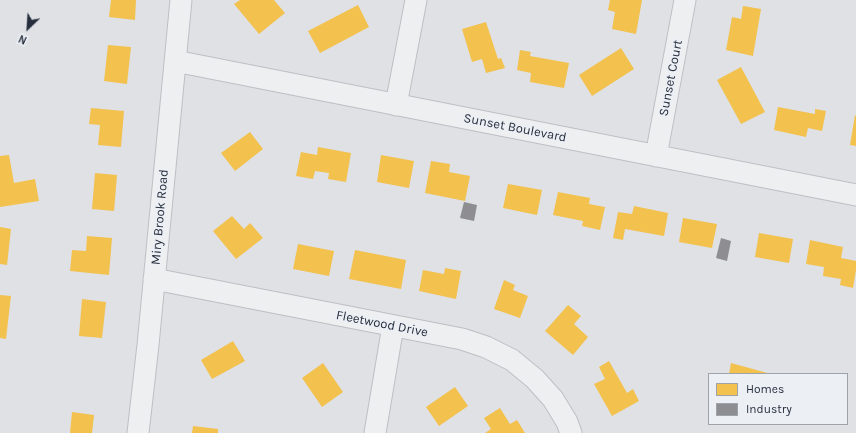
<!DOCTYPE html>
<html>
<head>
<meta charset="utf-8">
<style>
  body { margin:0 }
  #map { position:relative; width:856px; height:433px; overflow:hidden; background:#dfe1e5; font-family:Karla,sans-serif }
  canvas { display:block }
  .legend { position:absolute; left:708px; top:373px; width:140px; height:52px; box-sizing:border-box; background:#eceff4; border:1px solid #9da2ab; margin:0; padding:5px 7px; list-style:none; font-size:12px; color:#262e3d }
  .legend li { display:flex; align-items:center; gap:8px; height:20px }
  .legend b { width:20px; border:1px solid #9da2ab }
  .north { position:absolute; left:8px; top:8px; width:40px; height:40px; -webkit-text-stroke:3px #eceff4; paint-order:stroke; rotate:205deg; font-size:11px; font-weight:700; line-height:16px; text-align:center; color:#262e3d }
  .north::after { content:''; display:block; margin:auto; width:14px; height:18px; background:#262e3d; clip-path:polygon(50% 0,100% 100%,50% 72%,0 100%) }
</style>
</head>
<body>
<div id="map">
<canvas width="856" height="433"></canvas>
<ul class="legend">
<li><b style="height:11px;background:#f2c14e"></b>Homes</li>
<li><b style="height:11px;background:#8d8d92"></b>Industry</li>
</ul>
<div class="north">N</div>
</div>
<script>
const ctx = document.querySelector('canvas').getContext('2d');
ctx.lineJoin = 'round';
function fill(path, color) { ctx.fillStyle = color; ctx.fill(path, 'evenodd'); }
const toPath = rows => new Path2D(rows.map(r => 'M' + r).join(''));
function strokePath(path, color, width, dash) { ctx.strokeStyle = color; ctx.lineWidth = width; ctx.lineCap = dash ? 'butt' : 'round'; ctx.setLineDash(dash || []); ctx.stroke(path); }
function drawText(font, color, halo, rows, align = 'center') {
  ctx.font = font + ' Karla,sans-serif'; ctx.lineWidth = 4; ctx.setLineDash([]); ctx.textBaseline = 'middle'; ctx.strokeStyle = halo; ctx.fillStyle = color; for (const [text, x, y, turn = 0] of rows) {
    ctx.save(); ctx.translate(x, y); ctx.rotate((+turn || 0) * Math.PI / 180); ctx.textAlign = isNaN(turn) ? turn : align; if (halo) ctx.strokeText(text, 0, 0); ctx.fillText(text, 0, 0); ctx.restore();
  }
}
fill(toPath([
  [111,0,136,0,135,20,109,17],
  [240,0,274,0,285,13,259,34,234,4],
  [610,0,642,0,636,34,612,29,615,12,608,10],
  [358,5,369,27,320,53,308,31],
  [743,6,761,9,753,56,726,50,732,17,741,19],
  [486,22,498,59,501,58,505,68,486,73,482,59,472,62,462,29],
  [108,45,131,47,127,84,104,81],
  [621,48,634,69,592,96,579,75],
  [520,50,531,52,530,56,569,63,564,88,530,82,531,73,517,70],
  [741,67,765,112,741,124,717,80],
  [778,107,815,114,815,109,826,111,822,131,808,128,806,137,774,130],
  [91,108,124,111,121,147,98,145,100,125,89,124],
  [855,115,856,116,856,146,850,145],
  [250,132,263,149,235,171,221,153],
  [318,147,351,153,346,182,328,179,329,173,315,171,313,179,296,176,301,152,317,155],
  [9,155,14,183,35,179,39,201,0,207,0,156],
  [381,155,414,161,409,188,377,182],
  [431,161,450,164,449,172,470,176,465,201,425,193],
  [95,173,117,175,114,211,92,209],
  [508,184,542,190,537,215,503,208],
  [558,192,590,198,589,204,605,207,600,230,582,226,583,221,553,215],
  [634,206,668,213,664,236,625,229,623,240,613,238,618,212,632,214],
  [232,216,244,229,250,223,263,238,236,259,213,231],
  [683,218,717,224,712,248,679,242],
  [0,227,11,229,7,265,0,264],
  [759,233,793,239,789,263,755,257],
  [87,236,112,238,109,275,70,271,72,250,86,251],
  [810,240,843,247,841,258,856,261,856,270,853,288,840,285,841,279,823,276,824,267,806,264],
  [298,244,334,251,329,276,293,269],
  [355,250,406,260,401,289,349,279],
  [445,268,461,271,456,299,419,291,423,270,444,274],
  [504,280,515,285,513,290,528,296,520,318,494,309],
  [0,295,11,296,6,339,0,338],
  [82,299,106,302,102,338,79,336],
  [568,305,581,316,574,324,588,337,573,355,545,331],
  [233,341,245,361,212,379,201,360],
  [609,361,627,393,633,389,639,401,612,416,594,384,605,379,599,367],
  [323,363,343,392,322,407,302,378],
  [731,363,771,374,729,374],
  [455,387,468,406,439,426,426,407],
  [500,408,510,424,517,420,525,433,485,433,491,429,484,418],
  [72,412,94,415,92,433,70,433],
  [193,426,218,429,218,433,192,433]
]), '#f2c14e');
fill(toPath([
  [464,202,477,205,474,221,460,218],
  [721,238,731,241,727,261,716,258]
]), '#8d8d92');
const minor = toPath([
  [175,61,856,195],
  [396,105,416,0],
  [656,156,685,0],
  [154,279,462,339,486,347,512,360,535,379,553,399,567,422,571,433],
  [138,433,148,345,181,0],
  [375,433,393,326]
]);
strokePath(minor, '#bdbfc3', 23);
strokePath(minor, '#eeeff1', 21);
drawText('13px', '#262e3d', '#eceff4', [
  ["Sunset Court",671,78,-79],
  ["Sunset Boulevard",515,128,11],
  ["Miry Brook Road",160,217,-85],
  ["Fleetwood Drive",382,324,11]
]);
</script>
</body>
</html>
